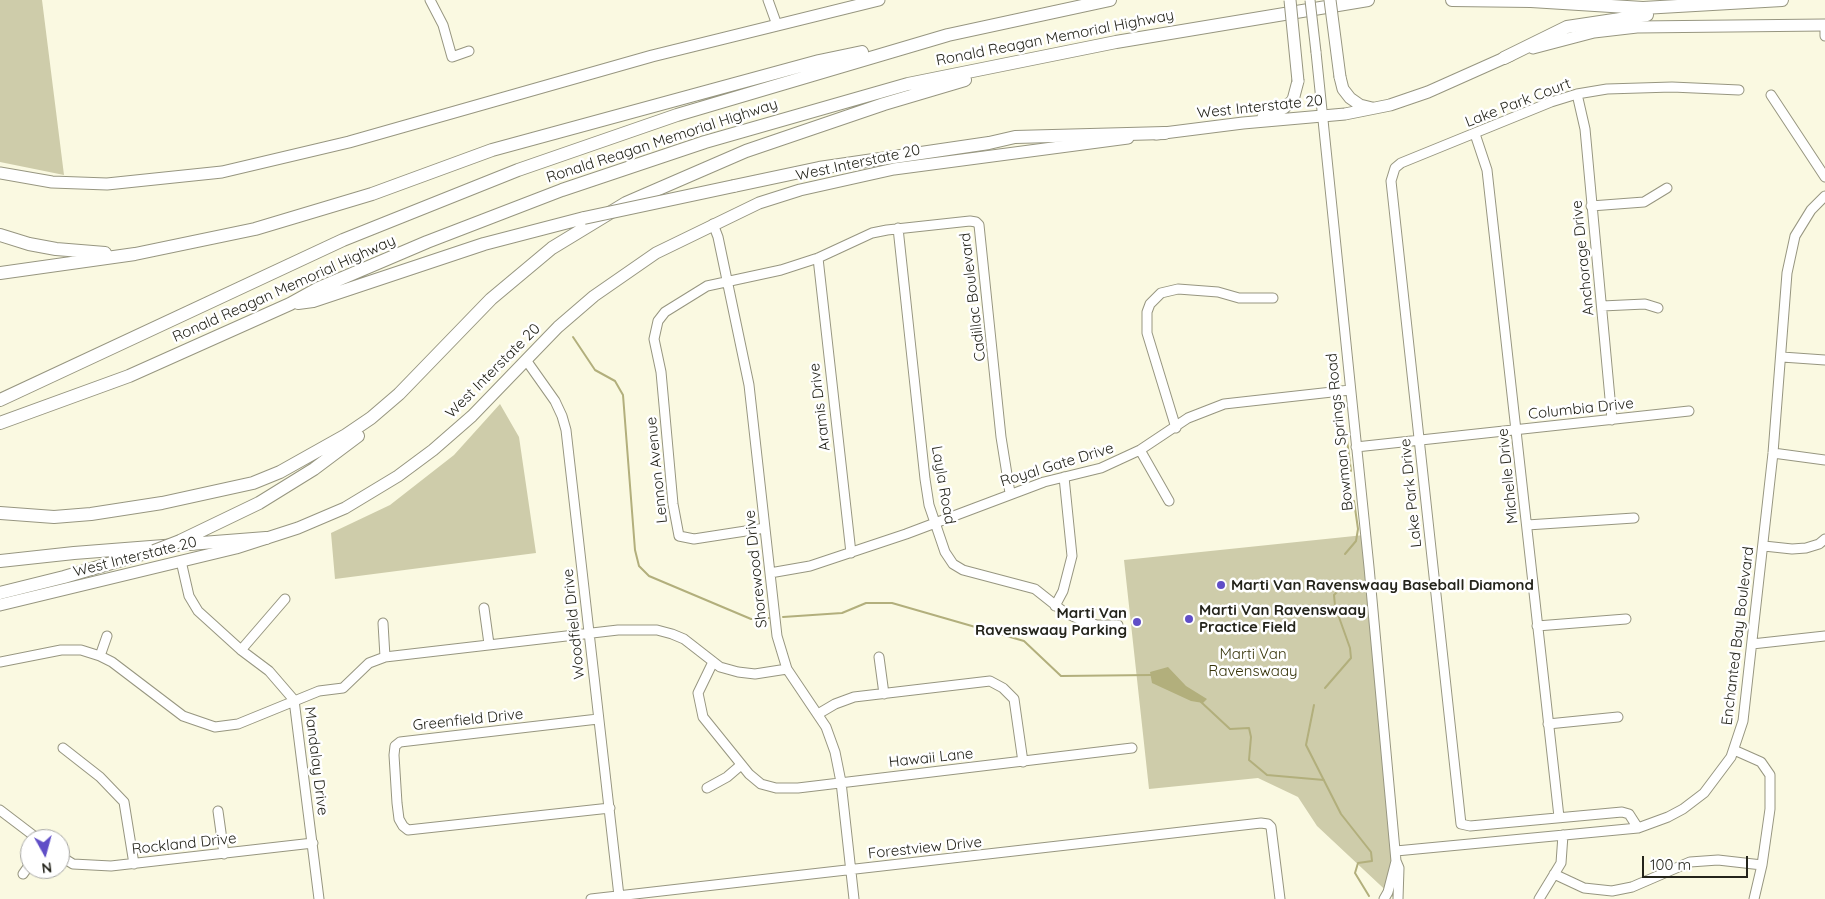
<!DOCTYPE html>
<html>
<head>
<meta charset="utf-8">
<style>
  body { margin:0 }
  #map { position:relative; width:1825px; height:899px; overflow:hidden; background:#faf9e1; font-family:Quicksand,sans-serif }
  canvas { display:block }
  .north { position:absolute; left:20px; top:829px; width:50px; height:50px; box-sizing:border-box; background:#fff; border:1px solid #a7a7a4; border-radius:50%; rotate:173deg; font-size:14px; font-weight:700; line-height:20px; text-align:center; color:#24241b }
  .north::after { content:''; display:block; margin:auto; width:18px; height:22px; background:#604ec7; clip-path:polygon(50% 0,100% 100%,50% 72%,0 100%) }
  .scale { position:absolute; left:1642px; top:856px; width:106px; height:22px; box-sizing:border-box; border:2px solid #24241b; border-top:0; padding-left:6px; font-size:15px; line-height:18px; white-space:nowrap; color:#24241b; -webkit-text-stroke:4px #fff; paint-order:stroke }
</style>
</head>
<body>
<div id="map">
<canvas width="1825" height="899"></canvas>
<div class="north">N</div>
<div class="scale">100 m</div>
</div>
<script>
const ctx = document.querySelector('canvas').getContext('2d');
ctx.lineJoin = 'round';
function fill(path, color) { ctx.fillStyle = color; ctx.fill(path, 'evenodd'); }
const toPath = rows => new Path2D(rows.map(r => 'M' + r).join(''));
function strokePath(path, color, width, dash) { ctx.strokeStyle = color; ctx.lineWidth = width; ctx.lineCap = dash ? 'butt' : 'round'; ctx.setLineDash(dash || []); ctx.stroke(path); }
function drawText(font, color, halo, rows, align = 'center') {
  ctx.font = font + ' Quicksand,sans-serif'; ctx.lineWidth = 5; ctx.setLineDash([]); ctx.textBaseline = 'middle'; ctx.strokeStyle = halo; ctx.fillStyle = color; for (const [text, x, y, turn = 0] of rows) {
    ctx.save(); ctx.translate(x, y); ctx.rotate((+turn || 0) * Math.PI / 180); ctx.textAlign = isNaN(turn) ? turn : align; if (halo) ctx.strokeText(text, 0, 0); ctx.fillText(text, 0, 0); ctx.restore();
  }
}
fill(toPath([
  [0,0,42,0,64,175,0,162],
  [500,404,519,437,536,553,335,579,331,533,390,505,454,455],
  [1364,535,1395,899,1317,826,1298,797,1258,778,1149,789,1124,560]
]), '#ceccaa');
fill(toPath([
  [1168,667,1186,686,1207,699,1203,703,1191,701,1152,683,1150,672]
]), '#b2af7c');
strokePath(toPath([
  [573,337,595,370,615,381,623,395,635,550,639,566,649,576,751,619,769,618],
  [1347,440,1351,471],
  [1345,554,1356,541,1358,529,1354,501],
  [783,617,842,613,866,603,892,603,1024,641,1061,676,1151,675],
  [1325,688,1351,658,1350,648,1335,606,1334,595,1345,584],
  [1201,702,1230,729,1249,728,1251,737,1249,760,1267,775,1324,780],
  [1314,705,1306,745,1341,814,1371,852,1372,861,1358,863,1355,873,1369,896]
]), '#b2af7c', 2);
const minor = toPath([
  [430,0,443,25,452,57,469,51],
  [768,0,777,25],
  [1825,26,1825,36],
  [1316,52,1369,567,1396,861,1399,868,1398,899],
  [1577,94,1585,129,1612,420],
  [1771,95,1825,177],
  [1475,134,1487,170,1559,817],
  [1591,206,1644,202,1667,188],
  [713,224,718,237,749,385,777,636,787,669,826,727,835,752,841,782,854,899],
  [898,228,925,479,929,505,945,552,953,564,963,570,1035,589,1064,612,1083,621,1097,625,1118,625],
  [818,258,851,553],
  [1602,306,1645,304,1658,308],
  [1782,357,1825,360],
  [526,360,555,401,562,416,566,430,619,896],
  [1176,428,1147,333,1147,312,1150,304,1161,293,1178,289,1218,292,1239,298,1273,298],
  [1356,447,1689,411],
  [1140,450,1169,501],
  [1773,453,1825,460],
  [1527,525,1634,518],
  [765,528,694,539,679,536,673,504,661,372,654,339,658,321,665,312,707,286,781,270,818,258,872,233,887,230,970,221,976,222,979,225,1001,437,1010,493],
  [1764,546,1792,549,1806,548,1819,544,1825,539],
  [181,561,189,596,198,611,241,650,269,671,294,700,319,899],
  [770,573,810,566,906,534,1044,482,1101,468,1140,450,1188,418,1224,404,1350,390],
  [1055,606,1063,591,1072,556,1064,477],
  [484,608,489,644],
  [383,623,385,657],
  [1537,626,1626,619],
  [1752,644,1825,636],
  [241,650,285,599],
  [100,656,107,636],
  [879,657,884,694],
  [0,662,61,650,81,650,100,656,112,662,183,716,215,727,238,724,319,691,343,688,369,663,385,657,618,630,657,630,672,634,684,639,720,667,738,672,755,674,787,669],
  [713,662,698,693,703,717,749,774,761,784,776,788,798,788,1132,748],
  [818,714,835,704,854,697,990,681,1003,688,1014,699,1023,762],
  [598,719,400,742,395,746,394,755,397,803,399,819,403,826,408,830,610,808],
  [1548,724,1618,717],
  [63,748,100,777,124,802,134,864],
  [1734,750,1761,762,1770,775,1770,809,1762,865,1754,899],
  [707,788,727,777,741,765],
  [0,810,38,839],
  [218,811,224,854],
  [1638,828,1629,814,1622,812,1470,826,1461,824,1391,181,1395,168,1401,163,1551,102,1577,94,1607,89,1672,87,1739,90],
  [1396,851,1638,828,1668,817,1683,809,1704,793,1731,757,1743,721,1773,453,1787,273,1795,236,1811,210,1825,196],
  [60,856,73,864,111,866,313,843],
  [23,874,30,864],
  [1554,874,1584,888,1612,891,1632,887,1690,862,1718,860,1762,865],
  [591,899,1261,823,1268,824,1271,827,1280,899],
  [1384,899,1388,892,1396,861],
  [1539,899,1561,863,1563,835]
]);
const major = toPath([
  [1533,48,1594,32,1637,27,1825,25],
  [1340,77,1343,89,1350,98,1360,105,1372,108],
  [1263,117,1284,108,1293,100,1298,81],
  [1156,134,1243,123,1345,114,1390,105,1428,92,1511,55],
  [0,173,52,182,107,184,222,172,349,142,652,56,879,0],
  [0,605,236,548,298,528,345,508,398,476,433,450,472,416,558,327,594,296,656,253,759,203,800,190,894,169,1128,138]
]);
const highway = toPath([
  [1452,0,1531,1,1643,8,1782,0],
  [1504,58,1567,27,1647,15],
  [734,186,819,168,989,143,1015,137,1165,133],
  [0,235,29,244,56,249,105,253],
  [0,273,135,254,255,229,372,194,492,150,819,61,862,52],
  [298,303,313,301,484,244,584,218],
  [0,400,343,240,518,170,677,115,948,35,1110,0],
  [0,423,129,376,290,304,319,288,427,242,562,190,705,142,908,84,1116,42,1368,0],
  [0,513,54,517,91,514,162,503,253,483,280,472,346,435,371,418,399,394,491,299,552,248,626,203,746,151,884,104,965,80],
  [180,541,259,503,314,469,358,436],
  [0,561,74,553,266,538],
  [0,593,64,577,149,552]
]);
strokePath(minor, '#979680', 11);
strokePath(major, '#979680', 13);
strokePath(highway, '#979680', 14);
strokePath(minor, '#fff', 9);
strokePath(major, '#fff', 11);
strokePath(highway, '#fff', 12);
const minorBridge = toPath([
  [1310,0,1316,52]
]);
const majorBridge = toPath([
  [1290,0,1298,81],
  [1330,0,1340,77]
]);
const highwayBridge = toPath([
  [584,218,734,186],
  [154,551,180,541]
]);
strokePath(minorBridge, '#979680', 11, []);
strokePath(majorBridge, '#979680', 13, []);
strokePath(highwayBridge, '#979680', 14, []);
strokePath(minorBridge, '#fff', 9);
strokePath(majorBridge, '#fff', 11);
strokePath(highwayBridge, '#fff', 12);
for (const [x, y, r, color] of [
  [1221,585,5,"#604ec7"],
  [1189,619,5,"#604ec7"],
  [1137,622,5,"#604ec7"]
]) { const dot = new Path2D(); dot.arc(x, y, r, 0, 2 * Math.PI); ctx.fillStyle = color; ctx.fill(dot); strokePath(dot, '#fff', 2); }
drawText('15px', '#24241b', '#fff', [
  ["Ronald Reagan Memorial Highway",1055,38,-11],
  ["Lake Park Court",1518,103,-21],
  ["West Interstate 20",1260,107,-6],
  ["Ronald Reagan Memorial Highway",662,141,-18],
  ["West Interstate 20",858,163,-12],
  ["Anchorage Drive",1583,258,-96],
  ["Ronald Reagan Memorial Highway",284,289,-24],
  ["Cadillac Boulevard",973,297,-97],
  ["West Interstate 20",493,371,-45],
  ["Aramis Drive",820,407,-97],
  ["Columbia Drive",1581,409,-6],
  ["Bowman Springs Road",1340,432,-96],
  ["Royal Gate Drive",1057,465,-17],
  ["Lennon Avenue",657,470,-96],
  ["Michelle Drive",1508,476,-96],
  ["Layla Road",943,485,80],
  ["Lake Park Drive",1411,493,-96],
  ["West Interstate 20",135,557,-14],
  ["Shorewood Drive",756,569,-96],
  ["Woodfield Drive",574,624,-96],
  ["Enchanted Bay Boulevard",1738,636,-83],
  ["Greenfield Drive",468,720,-6],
  ["Hawaii Lane",931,758,-6],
  ["Mandalay Drive",316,761,83],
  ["Rockland Drive",184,844,-6],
  ["Forestview Drive",925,848,-6]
]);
drawText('bold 15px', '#24241b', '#fff', [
  ["Marti Van Ravenswaay Baseball Diamond",1231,585],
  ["Marti Van Ravenswaay",1199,610],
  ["Practice Field",1199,627],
  ["Marti Van",1127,613,"right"],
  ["Ravenswaay Parking",1127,630,"right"]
], 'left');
drawText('15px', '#37340a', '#fff', [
  ["Marti Van",1253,654],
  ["Ravenswaay",1253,671]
]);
</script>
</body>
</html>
